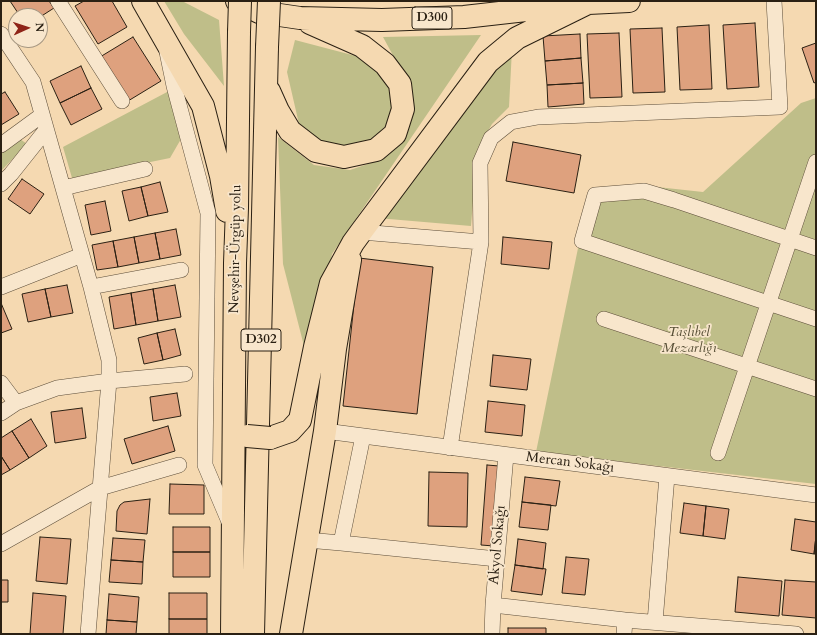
<!DOCTYPE html>
<html>
<head>
<meta charset="utf-8">
<style>
  body { margin:0 }
  #map { position:relative; width:817px; height:635px; overflow:hidden; background:#f5d9b1; font-family:Cardo,serif }
  canvas { display:block }
  .frame { position:absolute; inset:0; border:2px solid #2a2013; pointer-events:none }
  .north { position:absolute; left:8px; top:8px; width:40px; height:40px; box-sizing:border-box; background:#f8e6cc; border:1px solid #a69782; border-radius:50%; rotate:87deg; font-size:11px; font-weight:700; line-height:16px; text-align:center; color:#2a2013 }
  .north::after { content:''; display:block; margin:auto; width:14px; height:18px; background:#8f2418; clip-path:polygon(50% 0,100% 100%,50% 72%,0 100%) }
</style>
</head>
<body>
<div id="map">
<canvas width="817" height="635"></canvas>
<div class="frame"></div>
<div class="north">N</div>
</div>
<script>
const ctx = document.querySelector('canvas').getContext('2d');
ctx.lineJoin = 'round';
function fill(path, color) { ctx.fillStyle = color; ctx.fill(path, 'evenodd'); }
const toPath = rows => new Path2D(rows.map(r => 'M' + r).join(''));
function strokePath(path, color, width, dash) { ctx.strokeStyle = color; ctx.lineWidth = width; ctx.lineCap = dash ? 'butt' : 'round'; ctx.setLineDash(dash || []); ctx.stroke(path); }
function drawText(font, color, halo, rows, align = 'center') {
  ctx.font = font + ' Cardo,serif'; ctx.lineWidth = 3.5; ctx.setLineDash([]); ctx.textBaseline = 'middle'; ctx.strokeStyle = halo; ctx.fillStyle = color; for (const [text, x, y, turn = 0] of rows) {
    ctx.save(); ctx.translate(x, y); ctx.rotate((+turn || 0) * Math.PI / 180); ctx.textAlign = isNaN(turn) ? turn : align; if (halo) ctx.strokeText(text, 0, 0); ctx.fillText(text, 0, 0); ctx.restore();
  }
}
fill(toPath([
  [164,1,182,1,219,20,224,86,184,34],
  [481,35,332,254,316,345,304,346,283,264,278,137,314,165,350,170,380,160,397,142,395,59,383,37],
  [295,40,356,56,377,72,389,89,392,108,385,127,371,140,344,146,320,141,299,124,287,72],
  [512,49,509,107,492,124,477,150,471,226,377,218],
  [169,91,181,139,170,158,72,178,63,147],
  [816,98,816,484,536,452,590,190,648,186,703,192,801,103],
  [20,139,27,144,1,171,1,153]
]), '#bfbe89');
const building = toPath([
  [10,1,49,1,54,8,40,17,20,16,10,1],
  [84,1,112,1,127,27,98,44,75,6,84,1],
  [755,23,759,87,727,89,723,25,755,23],
  [709,25,712,89,680,90,677,27,709,25],
  [662,28,665,92,633,93,630,29,662,28],
  [619,33,622,97,590,98,587,34,619,33],
  [580,34,581,58,545,61,543,36,580,34],
  [133,37,161,81,128,101,100,57,133,37],
  [816,43,816,82,814,83,802,48,816,43],
  [581,58,583,83,547,85,545,61,581,58],
  [81,66,91,88,60,103,50,81,81,66],
  [583,83,584,104,548,107,547,85,583,83],
  [91,88,102,109,71,125,60,103,91,88],
  [5,92,19,114,1,125,1,94,5,92],
  [513,142,581,155,574,193,506,181,513,142],
  [22,179,44,194,30,214,8,199,22,179],
  [160,182,168,212,148,216,141,187,160,182],
  [141,187,148,216,129,221,122,191,141,187],
  [105,201,111,231,91,235,85,205,105,201],
  [176,229,181,255,160,259,155,233,176,229],
  [155,233,160,259,139,263,134,237,155,233],
  [134,237,139,263,118,267,113,241,134,237],
  [503,237,552,242,549,269,501,264,503,237],
  [113,241,118,267,97,270,92,245,113,241],
  [359,258,433,267,417,414,343,406,359,258],
  [67,285,73,313,51,317,45,289,67,285],
  [175,285,181,317,158,321,153,289,175,285],
  [45,289,51,317,28,322,22,294,45,289],
  [153,289,158,321,136,325,131,293,153,289],
  [131,293,136,325,114,329,109,297,131,293],
  [1,303,12,329,1,333,1,303],
  [175,329,181,355,163,360,157,333,175,329],
  [157,333,163,360,144,364,138,338,157,333],
  [493,355,531,359,527,390,490,386,493,355],
  [177,393,181,416,153,421,150,397,177,393],
  [488,401,525,405,522,436,485,432,488,401],
  [82,408,86,438,55,443,51,412,82,408],
  [31,419,47,446,29,458,12,431,31,419],
  [168,426,175,451,132,464,124,439,168,426],
  [12,431,29,458,10,470,1,456,1,438,12,431],
  [1,456,10,470,1,475,1,456],
  [487,465,499,466,494,546,481,545,487,465],
  [429,472,468,473,467,527,428,526,429,472],
  [525,477,560,481,556,506,522,502,525,477],
  [170,484,204,485,204,514,169,514,170,484],
  [150,499,147,534,116,531,117,511,120,505,124,502,150,499],
  [522,502,551,505,548,530,519,527,522,502],
  [684,503,706,506,703,536,680,533,684,503],
  [706,506,729,509,725,539,703,536,706,506],
  [795,519,816,522,816,536,814,554,791,550,795,519],
  [173,527,210,527,210,552,173,552,173,527],
  [816,536,816,554,814,554,816,536],
  [40,537,71,539,67,584,36,581,40,537],
  [113,538,145,540,143,562,111,560,113,538],
  [518,539,546,543,543,569,515,565,518,539],
  [173,552,210,552,210,577,173,577,173,552],
  [566,557,589,559,585,595,562,593,566,557],
  [111,560,143,562,142,584,109,582,111,560],
  [515,565,546,569,542,595,511,591,515,565],
  [738,577,782,581,779,616,735,612,738,577],
  [1,580,8,580,8,602,1,602,1,580],
  [785,580,816,582,816,618,782,615,785,580],
  [33,593,66,596,63,634,30,634,33,593],
  [169,593,207,593,207,619,169,619,169,593],
  [109,594,139,597,137,622,107,620,109,594],
  [169,619,207,619,207,634,169,634,169,619],
  [107,620,137,622,136,634,106,634,107,620],
  [508,628,546,628,546,634,508,634,508,628]
]);
fill(building, '#dea17e');
strokePath(building, '#2a2013', 1);
const minor = toPath([
  [58,1,122,101],
  [1,34,33,82,91,287,109,360,109,381,88,634],
  [167,52,174,86,208,213,205,465,230,524],
  [1,145,42,115],
  [1,184,11,174,46,130],
  [63,188,145,169],
  [361,232,481,242],
  [816,248,674,200,644,191,595,195,582,241,816,319],
  [1,287,82,255],
  [91,287,181,270],
  [604,319,816,389],
  [1,383,16,403],
  [1,413,16,403,57,388,109,381,185,374],
  [325,431,816,495],
  [363,436,341,543,497,559],
  [450,448,481,242,480,163,491,138,511,122,538,117,780,107,774,1],
  [718,453,816,162],
  [307,540,341,543],
  [1,544,100,488,179,465],
  [493,605,625,620,796,634],
  [655,622,667,476],
  [492,634,493,605,506,455],
  [624,634,625,620]
]);
const highway = toPath([
  [143,1,203,106,221,176,227,211],
  [237,1,259,12,300,18,382,20,464,17,588,3,629,1],
  [269,91,278,111,290,131,316,151,344,157,376,150,395,134,403,109,400,84,385,64,362,46,310,23],
  [270,438,290,431,300,420,315,347,331,283,353,243,361,232,488,62,517,38,588,3],
  [232,634,235,263,237,208,239,32],
  [253,634,267,47],
  [291,634,325,431,335,349,350,260]
]);
strokePath(minor, '#5d4e3a', 16);
strokePath(highway, '#2a2013', 24);
strokePath(minor, '#f8e6cc', 15);
strokePath(highway, '#f5d9b1', 22);
const highwayBridge = toPath([
  [239,32,240,1],
  [267,47,269,1],
  [247,436,270,438]
]);
strokePath(highwayBridge, '#2a2013', 24, []);
strokePath(highwayBridge, '#f5d9b1', 22);
for (const [x, y, w] of [
  [432,18,40],
  [261,340,40]
]) { const box = new Path2D(); box.roundRect(x - w / 2, y - 11, w, 22, 3); ctx.fillStyle = '#f8e6cc'; ctx.fill(box); strokePath(box, '#2a2013', 1); }
drawText('bold 13px', '#2a2013', null, [
  ["D300",432,18],
  ["D302",261,340]
]);
drawText('14px', '#2a2013', '#f8e6cc', [
  ["Nevşehir-Ürgüp yolu",236,249,-89],
  ["Mercan Sokağı",570,463,7],
  ["Akyol Sokağı",498,545,-85]
]);
drawText('italic 14px', '#574f36', '#f8e6cc', [
  ["Taşlıbel",689,333],
  ["Mezarlığı",689,349]
]);
</script>
</body>
</html>
